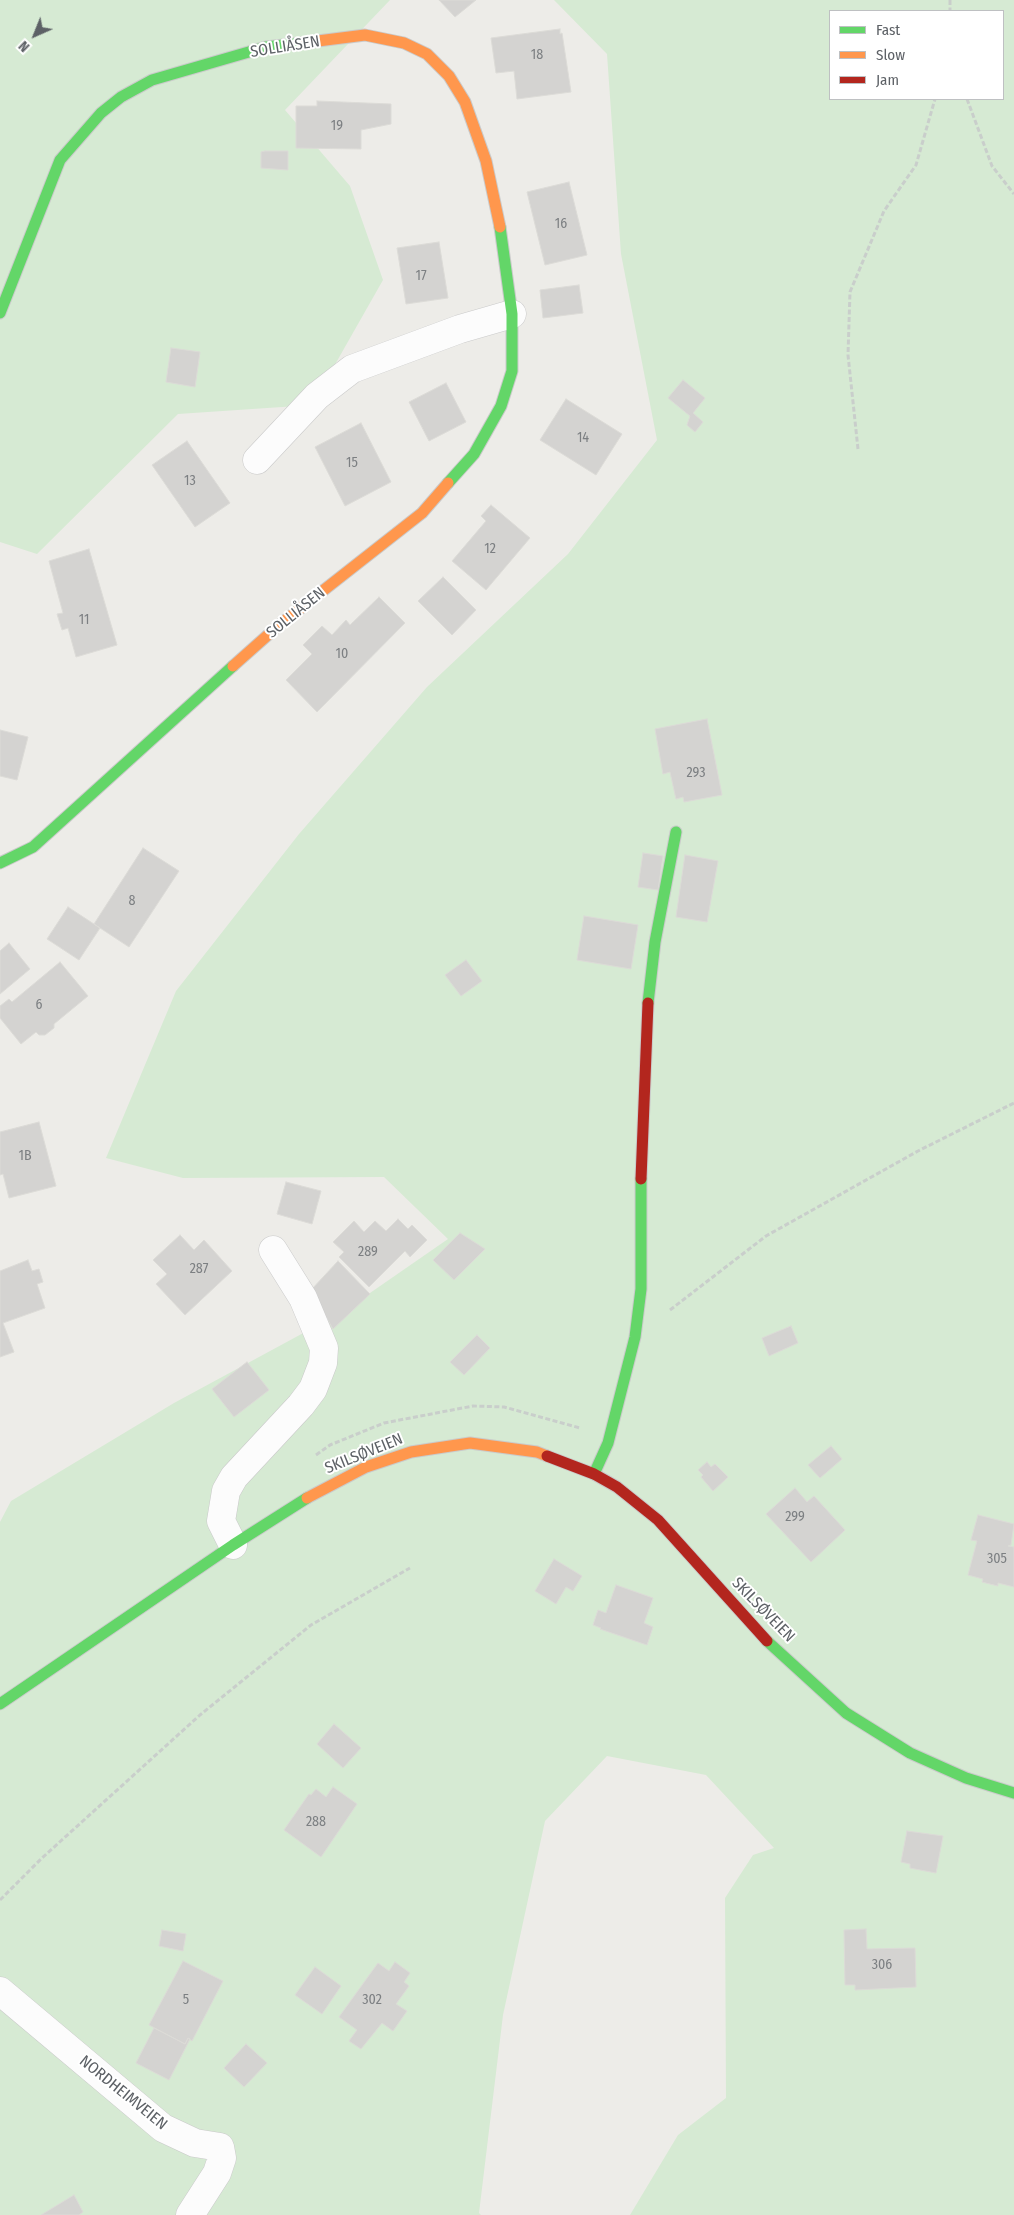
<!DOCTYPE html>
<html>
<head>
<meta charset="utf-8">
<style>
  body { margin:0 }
  #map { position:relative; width:1014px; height:2215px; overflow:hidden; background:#edece8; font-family:"Fira Sans Condensed",sans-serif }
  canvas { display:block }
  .legend { position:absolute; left:829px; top:10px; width:175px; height:90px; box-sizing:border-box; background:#fff; border:1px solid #bec0c2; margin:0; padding:6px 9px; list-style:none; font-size:15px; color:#5d6166 }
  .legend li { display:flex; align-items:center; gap:10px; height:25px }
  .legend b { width:25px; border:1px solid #bec0c2 }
  .north { position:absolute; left:10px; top:10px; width:50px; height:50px; -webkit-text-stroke:4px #fff; paint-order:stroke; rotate:224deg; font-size:14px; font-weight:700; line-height:20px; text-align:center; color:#5d6166 }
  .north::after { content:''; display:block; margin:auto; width:18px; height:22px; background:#5d6166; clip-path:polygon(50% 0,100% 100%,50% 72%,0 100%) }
</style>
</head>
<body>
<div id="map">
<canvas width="1014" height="2215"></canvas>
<ul class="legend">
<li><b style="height:6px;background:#63d668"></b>Fast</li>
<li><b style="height:6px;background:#ff974d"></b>Slow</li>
<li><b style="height:6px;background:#b3261e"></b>Jam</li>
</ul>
<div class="north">N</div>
</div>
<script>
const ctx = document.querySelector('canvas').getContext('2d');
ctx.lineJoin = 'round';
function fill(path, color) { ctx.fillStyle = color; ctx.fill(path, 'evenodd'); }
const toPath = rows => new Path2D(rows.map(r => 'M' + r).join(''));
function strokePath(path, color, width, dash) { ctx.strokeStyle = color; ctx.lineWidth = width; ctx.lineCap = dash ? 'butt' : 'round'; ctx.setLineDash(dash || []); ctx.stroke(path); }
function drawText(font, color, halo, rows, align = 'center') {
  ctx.font = font + ' "Fira Sans Condensed",sans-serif'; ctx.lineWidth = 4; ctx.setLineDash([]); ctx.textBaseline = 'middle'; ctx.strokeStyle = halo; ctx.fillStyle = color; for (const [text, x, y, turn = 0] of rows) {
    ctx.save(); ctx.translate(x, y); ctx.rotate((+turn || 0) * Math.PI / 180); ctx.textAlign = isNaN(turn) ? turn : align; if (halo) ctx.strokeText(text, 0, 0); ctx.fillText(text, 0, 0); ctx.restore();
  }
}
fill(toPath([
  [0,0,390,0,285,110,350,186,383,280,312,405,178,414,37,554,0,542],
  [554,0,1014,0,1014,2215,630,2215,678,2135,726,2098,725,1898,753,1855,774,1848,706,1775,607,1756,545,1821,503,2015,479,2213,481,2215,0,2215,0,1522,11,1501,174,1403,344,1311,448,1239,384,1177,183,1178,106,1158,176,991,299,834,427,687,568,554,657,440,621,254,607,54],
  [830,11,1003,11,1003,99,830,99]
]), '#d6ead3');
const building = toPath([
  [439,0,476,0,455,17,439,0],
  [560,29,560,34,562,33,571,92,517,99,514,71,496,73,491,38,560,29],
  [317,101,391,104,391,124,361,130,361,149,296,148,296,106,317,106,317,101],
  [265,151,288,151,288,170,261,168,261,152,265,151],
  [569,182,587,255,545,265,527,192,569,182],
  [439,242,448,298,406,304,397,248,439,242],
  [579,285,583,313,543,318,540,290,579,285],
  [171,348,200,352,195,387,166,382,171,348],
  [683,380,705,398,693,413,703,422,695,432,687,425,690,416,668,398,683,380],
  [446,383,466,422,429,441,409,402,446,383],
  [566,399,622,434,596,475,540,440,566,399],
  [361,423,391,482,345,506,315,447,361,423],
  [187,441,230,503,195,527,152,465,187,441],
  [491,505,530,538,486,590,452,561,486,521,481,516,491,505],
  [89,549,117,645,76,657,68,628,62,630,57,614,63,613,49,561,89,549],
  [443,577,476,610,452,635,418,601,443,577],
  [379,597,405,623,317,712,286,680,312,654,303,645,322,626,332,635,346,620,350,625,379,597],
  [707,719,722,795,684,802,683,797,676,799,670,772,663,774,655,729,707,719],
  [0,730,28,737,17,780,0,776,0,730],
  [143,848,179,871,129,947,94,924,143,848],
  [643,853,663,856,658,890,638,887,643,853],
  [685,855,718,861,707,922,676,917,685,855],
  [68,907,100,928,79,960,47,939,68,907],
  [584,916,638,925,631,969,577,960,584,916],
  [9,943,30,969,0,994,0,951,9,943],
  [466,960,482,981,461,996,445,975,466,960],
  [60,962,88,996,54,1024,54,1028,45,1035,39,1035,36,1032,21,1044,0,1018,0,1006,9,999,12,1002,60,962],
  [39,1122,56,1186,9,1198,3,1174,0,1175,0,1132,39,1122],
  [286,1182,321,1191,312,1224,277,1214,286,1182],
  [398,1219,408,1229,412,1225,427,1240,410,1257,405,1251,369,1287,339,1257,344,1252,333,1242,354,1221,364,1232,375,1221,386,1231,398,1219],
  [460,1233,485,1249,454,1280,433,1260,460,1233],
  [180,1235,194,1250,204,1240,232,1271,185,1315,156,1284,167,1274,153,1260,180,1235],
  [28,1260,32,1271,39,1269,43,1282,37,1284,45,1308,3,1323,14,1352,0,1357,0,1271,28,1260],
  [338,1261,370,1294,333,1329,311,1290,338,1261],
  [791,1326,798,1343,769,1356,762,1338,791,1326],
  [477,1335,490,1348,464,1375,450,1362,477,1335],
  [247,1362,269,1390,234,1417,212,1389,247,1362],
  [831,1446,842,1459,820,1478,808,1465,831,1446],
  [707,1462,711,1467,715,1464,728,1477,713,1491,701,1477,703,1475,698,1470,707,1462],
  [795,1488,807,1502,814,1496,845,1530,811,1562,766,1514,795,1488],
  [978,1515,1014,1524,1011,1545,1008,1546,1014,1547,1014,1587,998,1583,998,1586,982,1582,983,1579,968,1575,977,1541,971,1540,978,1515],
  [554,1559,582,1576,573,1591,566,1587,556,1604,535,1591,554,1559],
  [616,1585,653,1598,644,1623,653,1627,647,1645,600,1629,601,1628,593,1625,598,1610,606,1613,616,1585],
  [334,1724,361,1748,343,1768,317,1744,334,1724],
  [333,1787,357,1804,321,1857,284,1830,309,1794,311,1795,316,1789,326,1797,333,1787],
  [907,1831,943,1836,936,1873,910,1868,910,1864,901,1862,907,1831],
  [866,1929,867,1949,915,1948,916,1987,855,1990,855,1985,845,1985,844,1930,866,1929],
  [162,1930,186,1934,183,1951,159,1946,162,1930],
  [183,1961,223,1981,192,2041,188,2038,185,2044,149,2025,183,1961],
  [395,1962,410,1973,404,1982,409,1986,396,2004,407,2011,393,2031,382,2023,361,2049,349,2041,357,2030,339,2017,378,1963,389,1971,395,1962],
  [315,1967,341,1986,322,2014,295,1995,315,1967],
  [154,2028,185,2044,188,2038,190,2039,169,2080,136,2063,154,2028],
  [246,2044,267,2063,244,2087,224,2068,246,2044],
  [74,2195,83,2212,79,2215,41,2215,74,2195]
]);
fill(building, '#d4d3d1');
strokePath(building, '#dcdbd7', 1);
const street = toPath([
  [257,460,317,396,352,369,460,329,512,314],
  [233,1545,221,1521,226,1491,234,1477,301,1405,313,1389,323,1363,324,1348,303,1298,273,1250],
  [0,1991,163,2128,195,2143,220,2147,222,2158,217,2173,190,2215]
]);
const fast = toPath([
  [0,313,60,160,101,113,121,97,152,80,266,47,302,43],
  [448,483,474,454,501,406,512,371,512,314,500,227],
  [0,863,33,847,233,666],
  [648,1003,655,942,676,832],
  [594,1474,608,1443,635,1337,641,1289,641,1179],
  [767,1641,846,1713,910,1753,966,1778,1014,1793],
  [0,1704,233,1545,307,1498]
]);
const slow = toPath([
  [302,43,365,35,404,43,427,54,449,76,465,102,486,161,500,227],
  [233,666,278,626,422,513,448,483],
  [307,1498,366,1467,411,1452,470,1443,537,1452,547,1456]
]);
const jam = toPath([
  [641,1179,648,1003],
  [547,1456,594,1474,617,1487,658,1520,767,1641]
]);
strokePath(street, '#cacaca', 29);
strokePath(fast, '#cacaca', 13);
strokePath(slow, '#cacaca', 13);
strokePath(jam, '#cacaca', 13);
strokePath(toPath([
  [950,0,950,11],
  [967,99,992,166,1014,194],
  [858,449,848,355,850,292,884,211,916,165,935,99],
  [670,1310,766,1236,918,1151,1014,1103],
  [316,1455,330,1445,384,1423,473,1406,504,1407,580,1428],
  [0,1900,42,1858,200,1715,311,1625,410,1568]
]), '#c9cecb', 3, [5, 2.5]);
strokePath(street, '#fcfcfc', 28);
strokePath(fast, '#63d668', 11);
strokePath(slow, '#ff974d', 11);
strokePath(jam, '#b3261e', 11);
drawText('14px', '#7c7f82', null, [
  ["18",537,55],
  ["19",337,126],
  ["16",561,224],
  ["17",421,276],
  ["14",583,438],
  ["15",352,463],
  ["13",190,481],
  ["12",490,549],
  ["11",84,620],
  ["10",342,654],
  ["293",696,773],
  ["8",132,901],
  ["6",39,1005],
  ["1B",25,1156],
  ["289",368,1252],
  ["287",199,1269],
  ["299",795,1517],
  ["305",997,1559],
  ["288",316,1822],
  ["306",882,1965],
  ["5",186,2000],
  ["302",372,2000]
]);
drawText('16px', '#5d6166', '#fff', [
  ["SOLLIÅSEN",285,47,-9],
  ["SOLLIÅSEN",296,613,-39],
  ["SKILSØVEIEN",364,1454,-22],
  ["SKILSØVEIEN",763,1610,46],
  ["NORDHEIMVEIEN",123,2093,39]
]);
</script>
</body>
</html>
